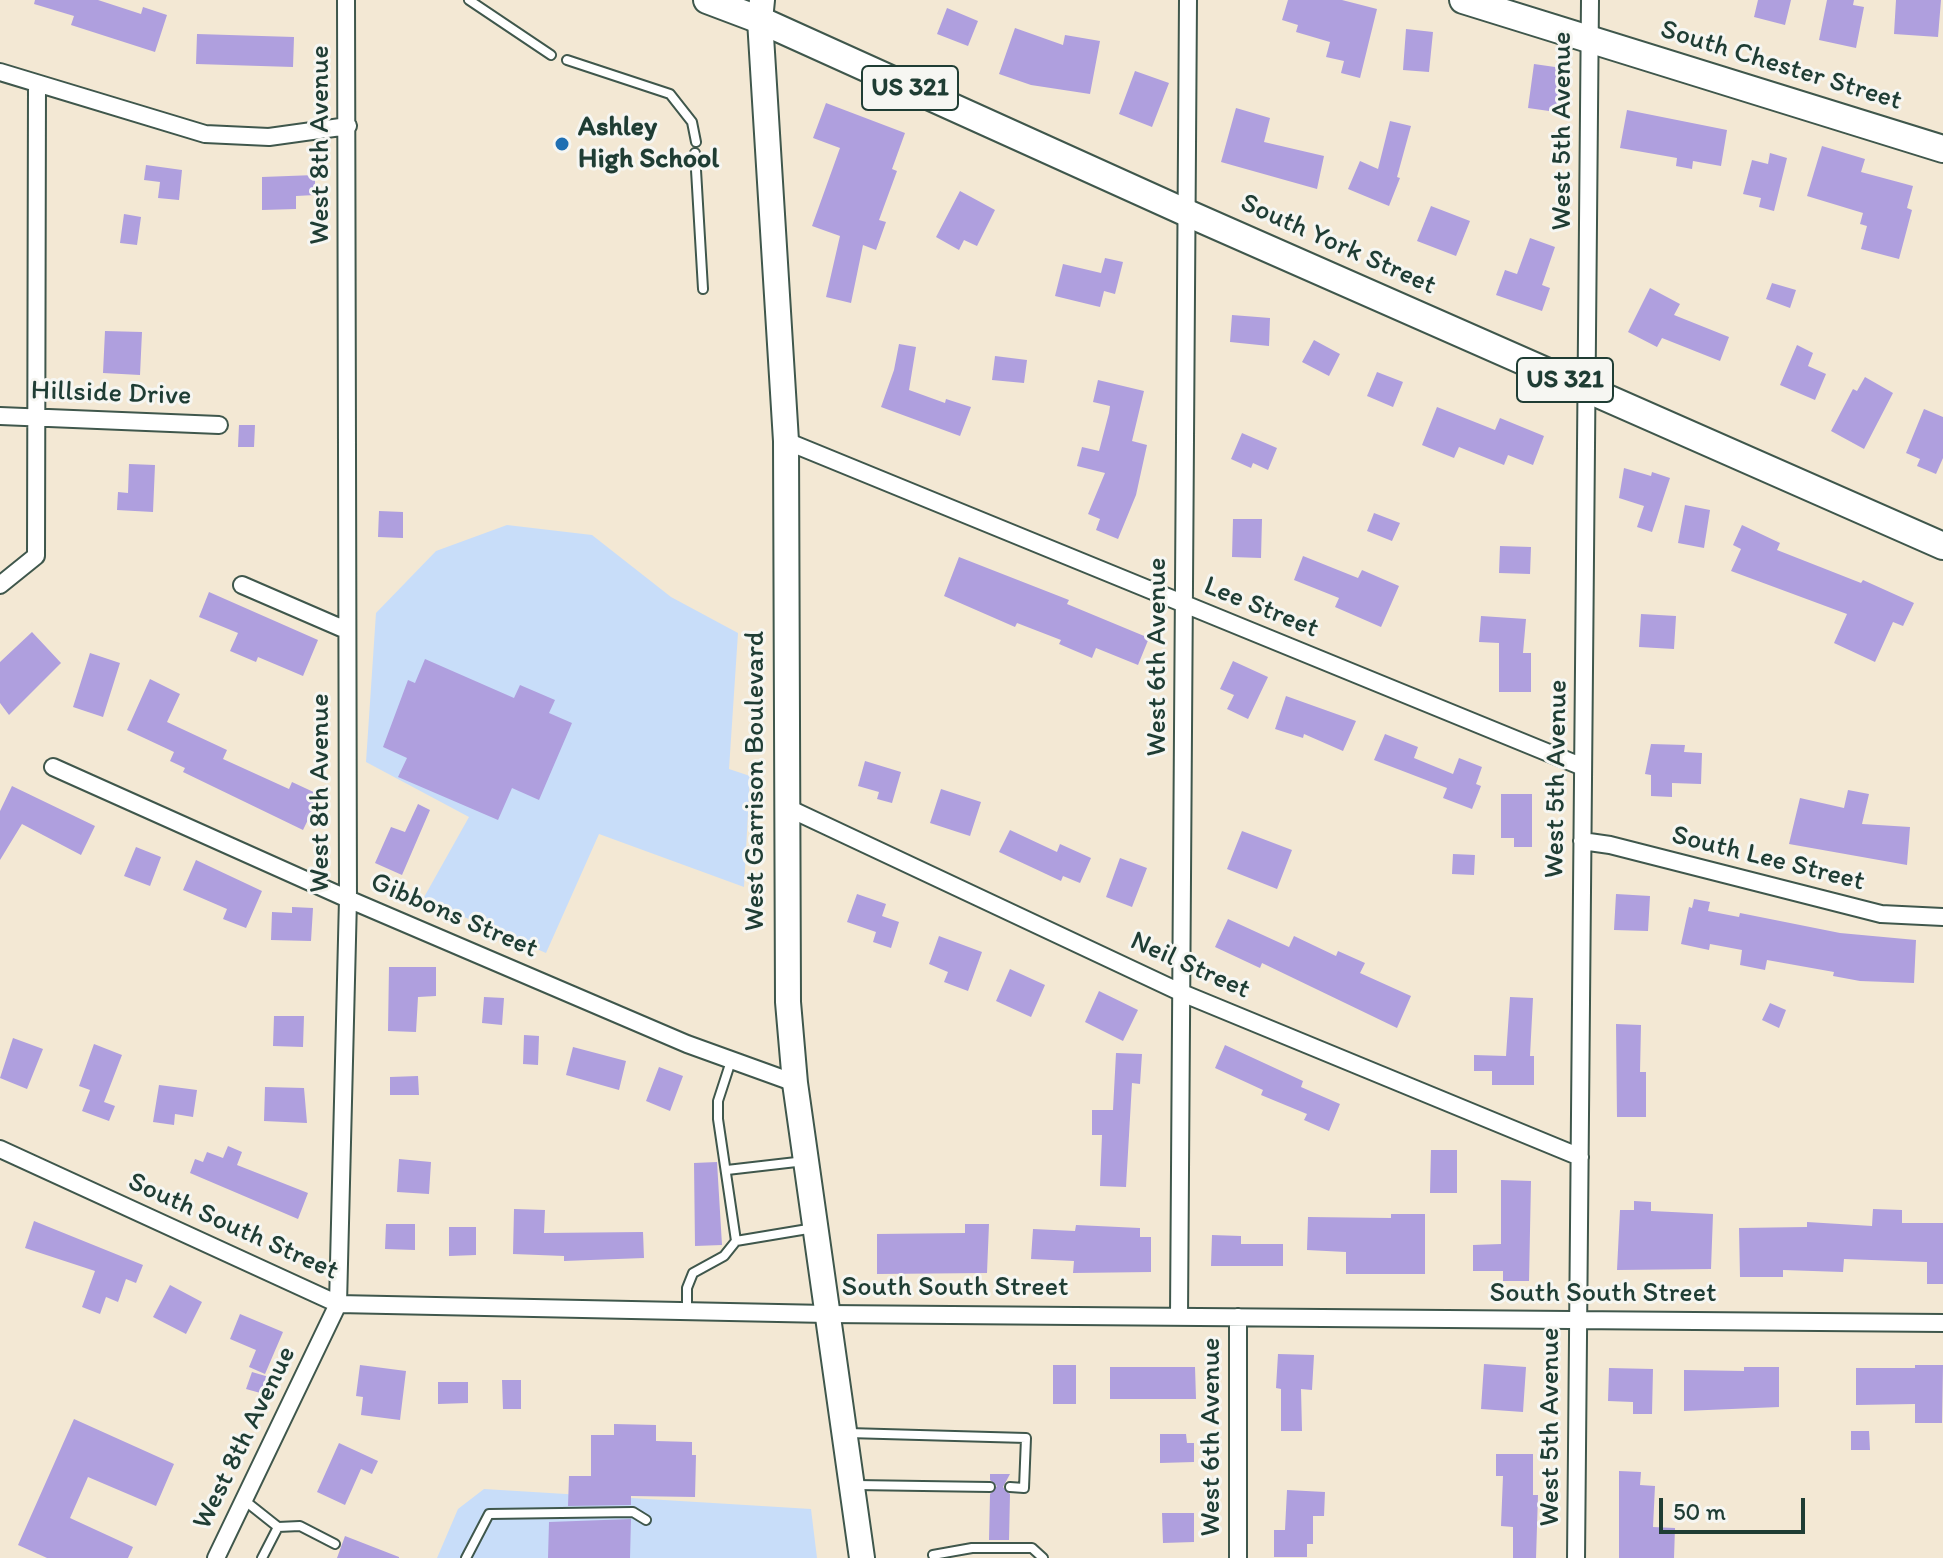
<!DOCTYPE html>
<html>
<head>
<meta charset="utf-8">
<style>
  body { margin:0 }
  #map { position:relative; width:1943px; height:1558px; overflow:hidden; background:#f3e8d4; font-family:Itim,sans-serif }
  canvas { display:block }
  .scale { position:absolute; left:1659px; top:1498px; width:146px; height:36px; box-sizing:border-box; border:4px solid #1f3d34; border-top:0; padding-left:10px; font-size:24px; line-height:28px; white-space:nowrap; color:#1f3d34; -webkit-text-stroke:6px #f6f6f2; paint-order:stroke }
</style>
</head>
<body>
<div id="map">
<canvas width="1943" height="1558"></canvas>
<div class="scale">50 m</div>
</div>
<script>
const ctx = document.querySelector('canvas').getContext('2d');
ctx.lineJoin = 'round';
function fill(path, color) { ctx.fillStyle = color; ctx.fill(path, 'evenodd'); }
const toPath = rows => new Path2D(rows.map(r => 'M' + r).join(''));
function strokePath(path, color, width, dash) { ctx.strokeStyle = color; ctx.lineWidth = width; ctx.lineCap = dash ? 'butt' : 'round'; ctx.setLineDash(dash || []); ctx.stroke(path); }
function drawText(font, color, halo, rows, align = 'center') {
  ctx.font = font + ' Itim,sans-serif'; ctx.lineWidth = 6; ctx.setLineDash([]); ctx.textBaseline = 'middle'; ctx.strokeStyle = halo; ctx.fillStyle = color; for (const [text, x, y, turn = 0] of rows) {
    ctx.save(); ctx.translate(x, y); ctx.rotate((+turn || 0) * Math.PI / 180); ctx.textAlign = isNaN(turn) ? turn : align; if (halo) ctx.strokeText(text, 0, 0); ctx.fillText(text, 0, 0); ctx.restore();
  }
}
fill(toPath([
  [507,525,592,535,671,597,738,633,729,769,750,776,744,887,599,834,546,953,423,899,469,817,366,762,376,613,436,551],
  [484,1489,811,1509,817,1558,437,1558,458,1509]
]), '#c8ddf9');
fill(toPath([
  [35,0,98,0,141,14,143,7,167,15,155,52,71,25,74,16,34,4],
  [1288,0,1342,0,1377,9,1360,78,1341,73,1344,61,1326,57,1330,42,1296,32,1298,25,1282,20],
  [1758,0,1791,0,1785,25,1754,17],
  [1827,0,1854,0,1853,5,1864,7,1856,48,1819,40],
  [1896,0,1941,0,1938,37,1894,34],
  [947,8,978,21,968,46,937,34],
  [1015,28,1063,45,1065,35,1100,41,1090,94,1031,85,999,74],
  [1406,29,1433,32,1429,72,1403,70],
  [197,34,294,37,293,67,196,64],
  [1534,64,1562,68,1556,112,1528,108],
  [1135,71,1169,83,1152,127,1119,114],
  [826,103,905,133,892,169,897,171,879,220,886,222,876,250,863,245,851,303,826,297,840,236,812,226,840,148,813,138],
  [1236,108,1270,118,1264,142,1324,156,1317,189,1221,162],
  [1627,110,1727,130,1721,166,1693,161,1692,169,1676,166,1677,158,1620,148],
  [1390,121,1411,126,1397,177,1400,178,1389,206,1348,189,1360,161,1378,169],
  [1822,146,1865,159,1861,172,1913,186,1907,208,1912,210,1899,259,1861,249,1867,226,1860,224,1863,213,1807,196],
  [1770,153,1787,158,1774,211,1759,207,1761,198,1743,194,1752,160,1768,164],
  [146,165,182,170,179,200,158,198,160,182,144,180],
  [315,175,315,195,296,196,296,209,262,210,262,177],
  [960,191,995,210,977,246,964,240,959,250,936,237],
  [1431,206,1470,221,1456,256,1417,241],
  [124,214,141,217,137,245,120,243],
  [1530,238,1555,247,1542,285,1550,288,1542,311,1496,295,1505,270,1517,274],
  [1105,258,1123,262,1115,294,1104,291,1100,307,1055,296,1063,264,1101,273],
  [1772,283,1796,290,1790,308,1766,299],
  [1650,288,1680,304,1674,315,1729,337,1720,361,1662,338,1657,347,1628,332],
  [1232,315,1270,318,1269,346,1230,342],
  [105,331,142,332,140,375,103,373],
  [1314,340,1340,354,1329,376,1302,362],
  [899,344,916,347,909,390,945,403,946,399,971,407,960,436,881,407,894,370],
  [1797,345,1813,353,1808,366,1826,374,1815,400,1780,385],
  [995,356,1027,360,1024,383,992,380],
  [1377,372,1403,382,1393,407,1367,396],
  [1865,377,1893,393,1864,449,1831,431,1853,389,1857,391],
  [1098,380,1144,391,1132,441,1147,445,1136,495,1118,539,1096,530,1100,519,1088,514,1105,473,1077,466,1082,447,1099,451,1109,413,1110,406,1093,402],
  [1437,407,1495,430,1500,418,1544,436,1533,465,1508,455,1504,465,1459,447,1454,458,1422,445],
  [1924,409,1943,417,1943,458,1936,474,1917,466,1920,459,1906,453],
  [239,425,255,425,254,447,238,447],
  [1242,433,1277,448,1268,470,1253,463,1251,468,1231,459],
  [129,464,155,465,153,512,117,510,118,492,128,493],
  [1624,468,1651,476,1652,472,1670,478,1652,532,1637,527,1644,506,1619,498],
  [1685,505,1710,510,1704,548,1678,543],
  [379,511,403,512,403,538,378,537],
  [1374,513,1400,523,1392,541,1367,531],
  [1233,519,1262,519,1261,558,1232,557],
  [1742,525,1780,543,1777,550,1861,583,1863,580,1914,603,1903,626,1893,622,1875,662,1834,643,1847,614,1731,571,1741,549,1733,545],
  [1500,546,1531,547,1530,574,1499,573],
  [1303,556,1358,578,1362,570,1399,586,1381,627,1335,607,1339,598,1294,580],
  [959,557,1069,600,1067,604,1149,638,1138,665,1096,648,1092,658,1059,644,1061,640,1017,623,1015,627,944,596],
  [209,592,318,640,303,676,258,657,256,662,230,651,238,633,199,617],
  [1641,614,1676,616,1674,649,1639,647],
  [1481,616,1526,619,1523,653,1531,653,1531,692,1499,692,1499,643,1479,642],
  [32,632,61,663,9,715,0,703,0,662],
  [90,653,120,663,103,717,73,707],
  [425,659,514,698,520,685,555,700,549,713,572,723,539,800,512,788,498,820,398,777,407,758,383,747,408,680,415,683],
  [1233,661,1268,677,1248,719,1227,709,1234,695,1220,689],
  [150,679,180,694,167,722,227,750,223,759,289,789,292,782,320,795,303,830,183,772,185,768,170,761,174,752,127,730],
  [1286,696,1356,721,1343,751,1304,734,1303,738,1275,729],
  [1385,734,1418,747,1414,758,1453,774,1459,758,1482,767,1476,784,1481,786,1472,809,1443,798,1447,788,1374,760],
  [1651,744,1685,745,1684,752,1702,753,1701,784,1672,783,1672,797,1651,796,1651,775,1645,774],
  [865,761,901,772,892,803,877,799,879,792,858,786],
  [12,786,95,826,81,855,22,824,0,860,0,811],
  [941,789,981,802,970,836,930,823],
  [1848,790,1869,794,1862,824,1910,827,1907,865,1789,844,1800,798,1844,808],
  [1501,794,1532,794,1532,847,1514,847,1514,838,1501,838],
  [418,804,430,810,402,875,375,863,391,827,405,832],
  [1010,830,1057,852,1060,844,1091,858,1080,883,1063,876,1061,881,999,852],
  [1242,831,1292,850,1277,889,1227,869],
  [136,847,161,857,150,886,124,876],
  [1453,854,1475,855,1474,875,1452,874],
  [1120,858,1147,868,1132,907,1106,897],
  [196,860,262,891,246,928,223,919,227,909,183,890],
  [857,894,886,904,882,916,899,922,891,948,873,942,876,932,847,922],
  [1616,894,1650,896,1648,931,1614,930],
  [1694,899,1710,902,1708,911,1739,917,1740,913,1840,933,1916,940,1914,983,1860,981,1833,976,1834,972,1767,960,1765,970,1740,965,1742,950,1710,944,1709,950,1681,944,1689,907,1692,908],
  [292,907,313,908,311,941,271,940,272,912,292,913],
  [1228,919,1289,947,1294,936,1336,956,1338,951,1365,963,1360,973,1411,996,1397,1028,1262,963,1260,968,1215,947],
  [939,936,982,952,968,991,944,982,948,972,929,964],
  [389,967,436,967,436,996,418,997,416,1032,388,1031],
  [1010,969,1045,985,1031,1017,996,1001],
  [1099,991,1138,1010,1123,1041,1085,1022],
  [484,997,504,998,502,1025,482,1023],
  [1510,997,1533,998,1530,1056,1534,1056,1534,1085,1492,1085,1492,1071,1474,1071,1474,1055,1506,1056],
  [1770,1003,1786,1010,1779,1028,1762,1020],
  [274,1016,304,1016,303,1047,273,1046],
  [1616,1024,1641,1025,1640,1072,1646,1072,1646,1117,1617,1117],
  [524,1035,539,1036,538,1065,523,1064],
  [13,1038,43,1049,27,1089,0,1078],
  [94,1044,122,1055,104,1102,115,1106,109,1121,82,1111,90,1090,79,1086],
  [1225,1045,1303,1081,1301,1087,1340,1104,1329,1131,1304,1120,1307,1114,1261,1095,1263,1090,1215,1068],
  [573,1047,626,1061,619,1090,566,1075],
  [1116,1053,1142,1054,1140,1084,1132,1083,1126,1187,1100,1186,1102,1135,1092,1135,1092,1110,1113,1110],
  [659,1067,683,1076,670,1111,646,1101],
  [418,1076,419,1095,390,1095,390,1077],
  [159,1085,197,1090,193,1117,175,1114,174,1125,153,1122],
  [265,1087,304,1088,307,1123,264,1121],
  [228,1146,242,1152,237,1165,308,1193,298,1219,190,1173,195,1159,203,1162,207,1152,223,1158],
  [1431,1150,1457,1150,1457,1193,1430,1193],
  [399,1159,431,1162,429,1194,397,1192],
  [717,1162,722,1245,695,1246,694,1163],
  [1501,1180,1531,1181,1529,1281,1503,1281,1503,1271,1473,1271,1473,1245,1501,1244],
  [1634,1201,1651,1202,1651,1211,1713,1214,1711,1269,1617,1270,1620,1210,1634,1210],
  [514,1209,545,1210,544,1233,643,1232,644,1258,564,1261,564,1256,513,1254],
  [1873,1209,1902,1210,1902,1223,1943,1223,1943,1284,1927,1284,1927,1262,1844,1259,1843,1272,1783,1270,1783,1277,1740,1277,1739,1228,1807,1227,1807,1222,1872,1226],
  [1391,1214,1425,1214,1425,1274,1346,1274,1346,1252,1307,1250,1308,1217,1391,1218],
  [34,1221,143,1265,136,1283,126,1279,118,1302,106,1297,100,1314,82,1307,95,1271,25,1248],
  [386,1224,415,1224,415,1250,385,1249],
  [965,1224,989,1224,987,1273,877,1274,877,1234,965,1233],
  [1076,1225,1140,1228,1140,1237,1151,1237,1151,1272,1073,1273,1074,1261,1031,1259,1033,1229,1075,1231],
  [449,1227,476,1227,476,1255,449,1256],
  [1212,1235,1241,1236,1241,1244,1283,1244,1283,1266,1211,1266],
  [170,1285,202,1302,186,1334,153,1317],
  [240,1314,283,1332,265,1374,249,1367,256,1350,230,1339],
  [1278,1354,1314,1355,1312,1390,1301,1389,1302,1431,1281,1431,1281,1389,1276,1388],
  [1484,1364,1526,1367,1523,1412,1481,1409],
  [360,1365,406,1371,400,1420,361,1415,363,1397,356,1396],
  [1053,1365,1076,1365,1076,1404,1053,1404],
  [1915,1365,1943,1365,1942,1423,1915,1423,1915,1404,1856,1405,1856,1368,1915,1368],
  [1110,1367,1195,1367,1196,1399,1110,1399],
  [1744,1367,1779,1367,1779,1407,1684,1411,1684,1370,1744,1371],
  [1609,1368,1653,1369,1652,1414,1633,1414,1633,1402,1608,1401],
  [252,1372,269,1377,264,1394,246,1389],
  [502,1380,521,1380,521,1409,503,1409],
  [438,1382,468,1382,468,1403,438,1404],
  [74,1419,174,1464,156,1506,88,1477,70,1518,133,1547,128,1558,47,1558,18,1545],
  [614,1424,656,1425,656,1441,692,1442,692,1455,696,1455,695,1497,631,1496,631,1505,568,1506,569,1476,591,1476,591,1435,614,1435],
  [1851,1431,1869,1431,1870,1450,1851,1450],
  [1160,1434,1186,1434,1187,1443,1194,1443,1194,1462,1160,1463],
  [339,1443,378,1461,372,1474,361,1469,345,1505,317,1492],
  [1496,1454,1533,1454,1533,1495,1538,1495,1536,1558,1513,1558,1513,1527,1501,1526,1503,1476,1496,1476],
  [1619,1471,1641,1472,1640,1485,1655,1486,1653,1527,1675,1528,1674,1558,1619,1558],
  [990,1474,1010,1474,1003,1487,1010,1494,1009,1540,989,1540,990,1494,997,1486,990,1480],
  [1287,1490,1325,1492,1324,1516,1313,1516,1313,1544,1307,1544,1307,1557,1274,1557,1274,1530,1285,1530],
  [1162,1513,1194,1513,1194,1542,1163,1543],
  [631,1519,630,1558,548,1558,549,1522],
  [345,1536,399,1557,399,1558,337,1558]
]), '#af9fde');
const lane = toPath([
  [469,0,551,55],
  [567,60,670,94,692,122,696,142],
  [695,153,703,289],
  [727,1170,805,1161],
  [736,1241,814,1228],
  [687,1311,687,1288,693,1273,724,1256,736,1241,718,1119,718,1101,731,1061],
  [848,1433,1026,1438,1024,1488,1010,1487],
  [856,1485,990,1487],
  [244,1500,278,1527,262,1558],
  [278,1527,300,1526,335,1544],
  [933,1555,972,1548,1032,1548,1043,1558],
  [466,1558,489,1514,633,1512,646,1520]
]);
const street = toPath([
  [0,72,205,134,269,137,348,126],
  [0,416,219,425],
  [786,441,1583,767],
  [0,585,36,556,37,84],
  [242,585,346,630],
  [53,767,348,899,687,1044,795,1083],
  [786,807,1182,993,1580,1157],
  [1582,841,1610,845,1881,914,1943,917],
  [0,1149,338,1304,827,1314,1943,1323],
  [1179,1315,1188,0],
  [216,1558,338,1304,348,899,346,0],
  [1238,1558,1238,1317],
  [1576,1558,1590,0]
]);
const secondary = toPath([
  [762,0,760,20,786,441,788,1002,795,1083,862,1558]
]);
const primary = toPath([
  [707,0,760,20,1187,213,1943,546],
  [1463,0,1943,149]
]);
strokePath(lane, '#3f574c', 12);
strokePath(street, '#3f574c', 20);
strokePath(secondary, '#3f574c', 28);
strokePath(primary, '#3f574c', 30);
strokePath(lane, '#fff', 8);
strokePath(street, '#fff', 16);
strokePath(secondary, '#fff', 24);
strokePath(primary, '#fff', 26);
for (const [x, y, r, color] of [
  [562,144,8,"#1f6fb2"]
]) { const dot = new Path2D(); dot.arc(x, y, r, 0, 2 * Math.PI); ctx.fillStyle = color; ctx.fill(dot); strokePath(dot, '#f6f6f2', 3); }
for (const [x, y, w] of [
  [910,88,96],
  [1565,380,96]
]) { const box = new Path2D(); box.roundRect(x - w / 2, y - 22, w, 44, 6); ctx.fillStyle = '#f6f6f2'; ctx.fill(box); strokePath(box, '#1f3d34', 2); }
drawText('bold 26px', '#1f3d34', null, [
  ["US 321",910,88],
  ["US 321",1565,380]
]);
drawText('28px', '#1f3d34', '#f6f6f2', [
  ["South Chester Street",1781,66,17],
  ["West 5th Avenue",1563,131,-90],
  ["West 8th Avenue",321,145,-90],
  ["South York Street",1338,245,24],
  ["Hillside Drive",111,394,2],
  ["Lee Street",1261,608,22],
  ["West 6th Avenue",1158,657,-90],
  ["West 5th Avenue",1557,779,-89],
  ["West Garrison Boulevard",756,781,-90],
  ["West 8th Avenue",321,793,-90],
  ["South Lee Street",1768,859,14],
  ["Gibbons Street",454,916,23],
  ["Neil Street",1190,966,24],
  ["South South Street",233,1227,24],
  ["South South Street",955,1288],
  ["South South Street",1603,1294],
  ["West 5th Avenue",1551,1427,-90],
  ["West 6th Avenue",1212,1437,-90],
  ["West 8th Avenue",245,1438,-64]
]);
drawText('bold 28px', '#1f3d34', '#f6f6f2', [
  ["Ashley",578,128],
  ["High School",578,160]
], 'left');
</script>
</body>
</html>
